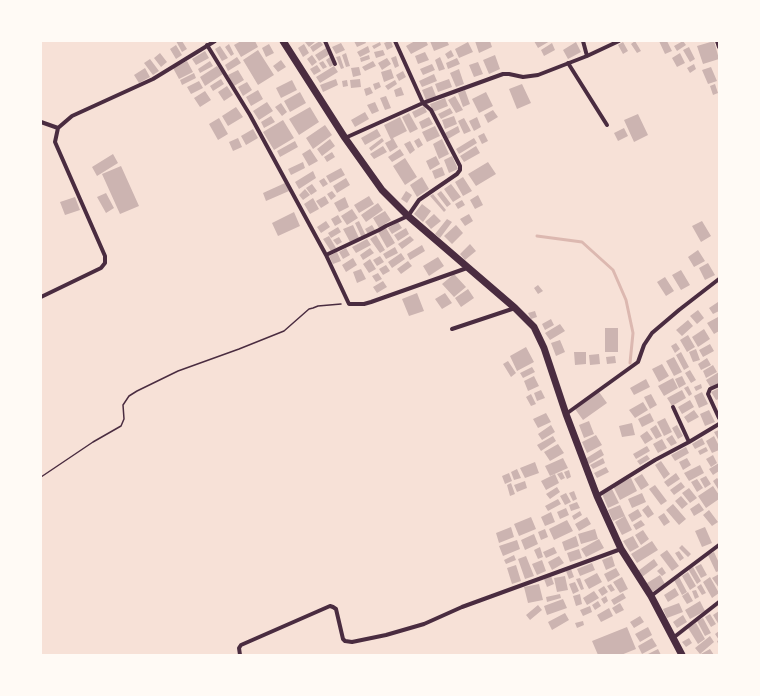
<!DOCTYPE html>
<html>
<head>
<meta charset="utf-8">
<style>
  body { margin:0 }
  #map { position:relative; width:760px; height:696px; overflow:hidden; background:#f7e1d7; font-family:Figtree,sans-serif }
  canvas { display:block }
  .frame { position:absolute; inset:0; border:42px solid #fffaf5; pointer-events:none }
</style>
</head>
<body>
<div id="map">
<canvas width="760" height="696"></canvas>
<div class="frame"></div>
</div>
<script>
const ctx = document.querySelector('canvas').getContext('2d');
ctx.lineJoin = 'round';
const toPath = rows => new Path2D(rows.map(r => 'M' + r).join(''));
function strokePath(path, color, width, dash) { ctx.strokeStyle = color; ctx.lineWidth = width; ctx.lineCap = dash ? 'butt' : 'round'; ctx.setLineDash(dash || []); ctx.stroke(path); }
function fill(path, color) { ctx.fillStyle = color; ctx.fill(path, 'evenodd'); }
strokePath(toPath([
  [537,236,582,242,613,270,626,300,633,333,630,363]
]), '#dcb8b0', 3);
fill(toPath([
  [176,41,182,41,187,49,182,52],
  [241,41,255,41,258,47,241,57,234,45],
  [306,41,314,41,315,42,309,47,305,42],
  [320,41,323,45,313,52,310,47],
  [354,41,365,41,366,43,357,47],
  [389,41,391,41,393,47,387,50,384,43],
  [415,41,426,41,428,45,411,54,406,46],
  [430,41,447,41,449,45,434,51],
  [475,41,490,41,492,47,479,53],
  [534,41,550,41,538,48],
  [635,41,641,51,637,53,631,44],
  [659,41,667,41,672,51,665,54],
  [683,41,686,45,677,51,674,46],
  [714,41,719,59,703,64,697,46],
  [380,42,381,45,374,49,372,46],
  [468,42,473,52,459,58,455,49],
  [576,42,581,52,568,59,563,50],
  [623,42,628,51,623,54,618,45],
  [341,43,345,50,336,54,332,47],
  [552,43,555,50,544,56,541,50],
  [229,44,234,54,231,56,225,47],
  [269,44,274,53,266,57,262,48],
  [304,44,309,53,303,57,298,48],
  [176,45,182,55,176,59,170,49],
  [220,46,228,58,222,61,215,49],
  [368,46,370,52,360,57,357,52],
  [689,47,695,59,690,62,683,50],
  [326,48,330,54,319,61,315,55],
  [258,50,274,75,258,85,243,60],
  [383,50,385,55,376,58,374,52],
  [451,50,454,56,448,59,445,54],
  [205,51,209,58,196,65,192,59],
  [425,52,429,60,418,64,415,56],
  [160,53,167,62,161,67,154,58],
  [346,53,350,66,346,67,342,55],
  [680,53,685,63,677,67,672,58],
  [312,55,317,62,312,66,307,59],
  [369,55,370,59,361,62,360,58],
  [495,55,500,69,489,74,483,60],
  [340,56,344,68,341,69,336,57],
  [396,56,399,66,395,68,391,58],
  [237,57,241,63,228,71,225,65],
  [330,57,335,64,330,67,326,60],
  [440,57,445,69,439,71,435,60],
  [387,58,391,64,382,70,378,63],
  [457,58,460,64,448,69,446,63],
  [150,59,159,71,153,75,144,63],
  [281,60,286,67,278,72,273,66],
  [187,61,193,72,179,79,173,68],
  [210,61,213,66,200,73,198,69],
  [323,61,327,67,323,69,319,63],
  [373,61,376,66,365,71,362,67],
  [478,62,483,74,474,77,469,65],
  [432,64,435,70,423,75,420,69],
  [694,64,696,69,690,73,687,68],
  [317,65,321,71,314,75,310,69],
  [217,66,223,74,205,86,200,77],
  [334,66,338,72,320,83,316,77],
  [359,67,361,75,353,77,351,68],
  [711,67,717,81,708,84,702,70],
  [145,68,150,77,139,83,134,75],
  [391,69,394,78,384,82,381,72],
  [459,69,464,84,456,87,450,73],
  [238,70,244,80,234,86,228,75],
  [403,71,406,77,399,81,396,75],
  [194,73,196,78,182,85,180,80],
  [434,74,437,81,422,87,419,81],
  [221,79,224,84,213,91,210,86],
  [336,79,338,85,323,92,320,85],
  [360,79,361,87,351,88,350,80],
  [449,79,452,87,438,92,435,84],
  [292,80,297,90,281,98,276,88],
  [347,80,348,86,343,87,342,81],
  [395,80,397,84,388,90,385,86],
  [199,81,203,88,191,94,187,87],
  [247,82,252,90,243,96,238,87],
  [379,82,381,87,375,90,373,84],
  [522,84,531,103,517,109,509,89],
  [715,84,718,93,713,95,710,86],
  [227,86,233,95,224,101,218,92],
  [432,86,436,96,426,100,422,90],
  [370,87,373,93,366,96,364,89],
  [401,87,404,95,396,97,394,90],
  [258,90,263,99,251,106,246,97],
  [465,90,470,104,463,107,458,93],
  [205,91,211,100,200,107,194,98],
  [300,92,306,103,290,112,284,101],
  [486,92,493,106,479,113,472,99],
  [386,96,391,108,385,110,380,98],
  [455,96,463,110,456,113,448,100],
  [445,98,448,106,433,112,430,104],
  [267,102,273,111,259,120,253,111],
  [375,102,379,111,372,114,367,105],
  [281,103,287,112,282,116,275,107],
  [424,106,427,112,415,118,412,112],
  [236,107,243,117,228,126,222,116],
  [310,107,319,122,299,135,289,119],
  [450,108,453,113,441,119,438,114],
  [493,110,498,117,488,123,484,115],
  [365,112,369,119,355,127,351,120],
  [409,113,418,129,410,133,402,117],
  [638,114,648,135,634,142,624,120],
  [271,116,275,122,264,128,261,122],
  [454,116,457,124,445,129,442,120],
  [400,117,407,131,393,138,398,147,390,152,385,143,391,140,384,125],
  [429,117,433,124,422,129,419,122],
  [477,117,481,127,474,131,469,121],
  [219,118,228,134,218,140,209,124],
  [464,118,471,131,464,134,458,121],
  [283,120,294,138,274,150,263,132],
  [325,125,332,135,313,149,306,138],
  [435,126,440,136,427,142,422,132],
  [458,126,460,132,448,139,445,133],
  [624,128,628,136,618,141,614,133],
  [253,129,258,138,246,145,241,136],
  [377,129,381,136,365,145,361,138],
  [484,133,488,141,482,144,478,136],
  [238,138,242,147,233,151,229,142],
  [382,138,384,141,371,151,369,148],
  [419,138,423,145,418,148,414,141],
  [474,138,477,143,459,154,456,149],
  [330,139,335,146,322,156,317,149],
  [442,139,449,154,439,159,433,144],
  [295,141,298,147,280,157,277,151],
  [410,141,415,150,410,154,404,144],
  [383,146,387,152,374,159,370,154],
  [476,146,480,153,464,162,460,156],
  [310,149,318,161,309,166,302,154],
  [400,149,404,155,392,162,388,157],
  [332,152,335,157,327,162,324,157],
  [113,154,118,163,97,176,92,167],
  [436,156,440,164,430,170,426,161],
  [452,156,458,169,449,173,444,160],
  [405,158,417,177,405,185,393,166],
  [303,162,305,168,291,175,288,169],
  [488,162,496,174,476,186,468,174],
  [121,166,139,206,120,214,102,174],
  [442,167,445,175,435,179,432,171],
  [341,168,345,175,330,183,326,176],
  [313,171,316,178,299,189,295,182],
  [422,177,429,189,417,197,410,185],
  [463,177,472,191,463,196,455,182],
  [324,178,328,184,323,187,319,181],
  [346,178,350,185,337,193,333,186],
  [285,183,289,191,266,201,263,193],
  [312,184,317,191,311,195,306,188],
  [451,184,461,197,453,202,444,189],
  [305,189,310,195,303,200,299,195],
  [332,191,336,196,331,200,327,194],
  [406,191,412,195,407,203,401,199],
  [441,191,451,204,447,207,437,194],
  [106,193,114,208,106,213,97,197],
  [433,194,446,210,444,212,430,196],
  [478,195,483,205,475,209,470,200],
  [325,196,329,203,321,208,316,201],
  [369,196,374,204,359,213,354,205],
  [75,197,80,210,65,215,60,202],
  [345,197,349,207,339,212,334,203],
  [313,198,319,209,310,214,304,204],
  [462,200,465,205,458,209,455,204],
  [378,203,383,210,366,222,361,215],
  [422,204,431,211,423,222,414,214],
  [352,209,358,218,347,225,341,216],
  [385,211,391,220,379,228,373,218],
  [294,212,300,226,278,236,272,223],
  [434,214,441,221,431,229,425,222],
  [469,214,473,221,465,226,460,219],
  [338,215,342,222,335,226,331,219],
  [447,219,452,222,440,238,435,234],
  [326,221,330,227,321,233,317,227],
  [359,221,366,236,362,238,355,223],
  [702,221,711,236,701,242,692,226],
  [398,222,402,228,392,234,388,228],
  [353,225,359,238,350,242,343,229],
  [372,225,375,230,368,234,365,229],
  [456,225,463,233,452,244,444,236],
  [338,227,341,232,331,238,328,233],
  [386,228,395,243,387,248,378,232],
  [406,228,409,234,398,241,394,235],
  [376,235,385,250,380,253,370,239],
  [329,236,336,248,331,251,323,239],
  [410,236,414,240,402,249,398,244],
  [339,237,342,242,337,245,333,240],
  [367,239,371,245,356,253,352,247],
  [470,244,476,251,465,260,460,254],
  [422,245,425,251,410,260,407,254],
  [395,247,398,253,386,259,383,254],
  [346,248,350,255,343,259,339,252],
  [370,248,374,253,363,260,360,255],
  [698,250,705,261,694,267,688,257],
  [337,252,341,261,333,264,329,256],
  [401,253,405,259,392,268,388,262],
  [380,256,384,262,377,266,373,260],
  [438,257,444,266,429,276,423,266],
  [353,258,357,265,346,272,342,265],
  [370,259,376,269,369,273,363,264],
  [408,261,412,266,401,274,397,269],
  [708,263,715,275,705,280,699,268],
  [386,265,390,271,383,275,379,269],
  [361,269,366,279,357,283,353,272],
  [681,270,690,285,681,290,672,275],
  [378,273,382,279,376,282,372,276],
  [454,274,466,287,454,297,442,284],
  [665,277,674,291,666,296,657,282],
  [383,281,387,287,377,293,373,287],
  [538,285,543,291,538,294,534,288],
  [468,289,474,298,461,307,455,298],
  [417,293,424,311,409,316,402,299],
  [445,293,452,303,442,309,435,299],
  [718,302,719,311,713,314,709,308],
  [698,310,704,318,697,324,690,316],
  [535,311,537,317,531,319,528,313],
  [718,317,719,320,719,331,714,334,707,323],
  [551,319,554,325,545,330,542,324],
  [688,320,693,326,682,336,676,330],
  [560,324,565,331,550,340,545,333],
  [605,328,618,328,618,352,605,352],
  [704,329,710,339,698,347,692,337],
  [688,335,695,347,687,352,680,340],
  [560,340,565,352,556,356,551,343],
  [676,343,680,349,675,353,671,346],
  [710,344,714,351,703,357,699,350],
  [526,347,534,362,517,371,510,356],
  [696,349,700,360,693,362,689,352],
  [574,352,586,352,586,364,575,365],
  [681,352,689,367,684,370,676,355],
  [599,354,600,364,590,365,589,355],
  [615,356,616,363,607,364,606,357],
  [674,357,682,372,674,376,666,361],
  [707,358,711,365,701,370,698,364],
  [508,361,516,373,511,377,503,364],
  [662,364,669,376,659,382,652,369],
  [713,365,717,372,706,378,703,371],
  [532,367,535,372,523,378,520,373],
  [690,370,696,380,691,383,685,373],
  [719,372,719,383,711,388,706,380],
  [534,376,539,386,528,391,524,381],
  [682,376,686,384,679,388,675,379],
  [673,378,678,388,664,396,658,386],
  [646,379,650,387,634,395,630,388],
  [701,384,702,388,696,391,694,387],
  [688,386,692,394,689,396,684,388],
  [719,388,719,399,716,400,711,392],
  [541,390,545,398,537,401,534,393],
  [682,390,686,398,672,406,667,398],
  [599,392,607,403,583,420,575,409],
  [702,392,708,404,699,408,694,396],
  [531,394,536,404,531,406,526,397],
  [651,394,657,405,650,409,644,397],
  [690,400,694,407,682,414,678,407],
  [643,402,648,410,635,418,629,410],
  [694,410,699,417,688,423,684,417],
  [709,410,715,422,705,426,700,414],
  [546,413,551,422,538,428,533,419],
  [650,413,654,421,642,427,638,419],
  [665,418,672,432,664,436,657,422],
  [589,421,594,434,584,438,579,425],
  [632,423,635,435,622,437,619,426],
  [551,425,555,432,542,440,538,434],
  [656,425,662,436,656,439,650,429],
  [677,425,683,436,678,439,672,428],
  [719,430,719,441,714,432],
  [647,431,653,439,645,444,640,436],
  [596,435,602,445,587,453,582,442],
  [672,435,677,443,671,446,666,439],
  [553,436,556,441,541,451,537,445],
  [714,436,719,446,719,450,712,453,706,441],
  [702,438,705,444,695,449,692,444],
  [662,439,667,448,658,453,653,444],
  [558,444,564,453,550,461,544,452],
  [647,446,650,451,636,459,633,454],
  [686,447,689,453,675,461,671,455],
  [706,447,708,451,700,455,698,451],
  [601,449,604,455,589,464,585,459],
  [647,455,650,459,640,465,637,461],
  [713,455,717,463,711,467,706,459],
  [563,458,568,468,550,476,545,466],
  [603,458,605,463,593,469,590,465],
  [687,458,691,465,683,470,679,462],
  [661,461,670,474,664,479,655,465],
  [535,462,539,473,525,478,520,468],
  [719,463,719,471,713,475,709,469],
  [700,465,704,473,689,481,684,473],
  [606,467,609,472,597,478,594,473],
  [517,469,521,478,514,480,511,472],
  [569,470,571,477,567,479,564,472],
  [562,472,565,478,561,480,557,474],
  [509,473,512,481,505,484,502,476],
  [676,473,680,479,668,487,664,482],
  [555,474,559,483,546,490,541,481],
  [642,474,649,485,641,490,634,479],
  [706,476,711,484,705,488,700,479],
  [631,478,637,491,620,500,613,486],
  [717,478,719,480,719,488,718,489,713,481],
  [697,479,703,488,697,492,691,482],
  [525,481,527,488,517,492,514,485],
  [681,482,685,487,674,495,670,490],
  [511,483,515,494,510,496,507,485],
  [655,485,667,501,661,505,649,489],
  [713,486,719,495,719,499,706,508,698,496],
  [557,487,560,492,550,499,546,494],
  [689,488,697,498,690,503,682,493],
  [612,489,619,503,608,508,602,494],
  [574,491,577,499,573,501,569,493],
  [566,493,571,502,565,505,560,496],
  [642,493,646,502,632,508,628,499],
  [681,496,688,504,682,509,675,501],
  [558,499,561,504,548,511,545,506],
  [577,502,580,508,571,511,569,505],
  [699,503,704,510,694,516,690,509],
  [673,504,686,519,679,525,666,510],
  [620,505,625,516,613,521,608,510],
  [648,505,654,514,648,518,642,510],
  [566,508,569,515,560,519,557,512],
  [638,509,642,516,632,522,628,515],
  [709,510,718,522,712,526,703,515],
  [580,511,582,515,574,520,572,516],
  [551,512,555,522,545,526,541,517],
  [664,513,670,522,664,526,658,517],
  [625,516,632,530,622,535,615,522],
  [531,517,536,529,519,536,514,524],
  [587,517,591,524,579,531,575,524],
  [567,520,573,531,554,540,549,529],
  [641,520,645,525,636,530,633,525],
  [511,527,514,537,499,543,496,533],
  [705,527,712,543,702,547,695,531],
  [545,529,548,537,541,540,538,532],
  [595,529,598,539,581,544,578,534],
  [643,530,649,539,641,545,635,535],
  [534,534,538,544,525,550,521,540],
  [576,536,579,546,565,551,562,542],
  [633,536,639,547,630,552,623,541],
  [599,539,604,548,586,557,581,549],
  [517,540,520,549,503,556,499,546],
  [652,541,658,550,637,563,631,554],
  [682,545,691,554,688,557,679,548],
  [540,547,543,557,538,559,534,550],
  [554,547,557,553,546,558,543,552],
  [579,549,582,558,570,562,567,553],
  [667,550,679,566,672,571,660,555],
  [679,551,684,558,680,561,675,553],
  [714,552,719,563,719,571,716,572,708,555],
  [514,555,516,560,506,564,504,560],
  [526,556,534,576,525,579,518,559],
  [559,556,564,563,552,570,548,562],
  [612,556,615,566,606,570,602,560],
  [654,559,658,565,642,577,638,571],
  [542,560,546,571,537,575,532,564],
  [592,563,595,570,580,576,577,569],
  [701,564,707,575,701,578,695,567],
  [516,565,521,581,512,584,507,568],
  [662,567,666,573,662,576,657,571],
  [693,567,701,581,697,584,688,569],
  [616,568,620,575,608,582,604,574],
  [571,569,574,577,569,579,566,571],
  [688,572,696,586,690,590,682,576],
  [597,573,602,582,589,589,584,580],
  [719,574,719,588,712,578],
  [660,575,665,584,652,592,647,583],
  [551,576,554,584,547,587,544,579],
  [565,576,568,590,557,592,554,578],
  [622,577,628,589,620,593,613,582],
  [679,577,687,592,682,595,674,580],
  [710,577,719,593,712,598,703,582],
  [580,578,584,589,581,590,576,579],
  [575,582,579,591,573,594,569,584],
  [539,584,543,600,528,603,524,587],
  [611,584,615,590,611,592,607,586],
  [701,584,706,593,702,595,697,587],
  [604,586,608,592,602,596,598,590],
  [675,588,679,595,668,602,664,595],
  [696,590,699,597,695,599,692,591],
  [594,591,599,598,587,605,583,598],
  [688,592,693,601,687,604,682,596],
  [623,593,626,598,614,605,611,600],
  [560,594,561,598,547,602,546,597],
  [580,594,582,604,576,606,573,596],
  [606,596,608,601,604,604,601,599],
  [563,599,567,608,547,615,544,606],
  [598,601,601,606,595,610,592,605],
  [700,601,705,611,690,619,685,610],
  [620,603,624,610,616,614,612,608],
  [679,603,683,612,667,618,663,609],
  [538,605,542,610,530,620,526,615],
  [590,606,592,612,583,616,580,610],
  [609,608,613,616,601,622,597,615],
  [719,611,719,625,713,615],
  [565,613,569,620,552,630,548,622],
  [710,614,716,624,711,627,705,617],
  [683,615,687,622,677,628,673,622],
  [640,616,644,622,634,628,630,622],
  [703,618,711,633,705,636,697,621],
  [583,621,584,625,577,628,575,623],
  [696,623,705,639,698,644,688,628],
  [627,627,636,649,621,655,598,655,592,641],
  [648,627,652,635,640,642,635,634],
  [719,631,719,646,717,641,719,640,715,634],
  [710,636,714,642,700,654,695,648],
  [652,638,657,646,642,654,638,646],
  [689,638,692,643,686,647,682,642],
  [658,649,661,655,646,655],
  [710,649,714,655,699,655]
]), '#ccb4b1');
strokePath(toPath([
  [41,477,93,442,121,426,124,419,123,405,129,396,137,391,178,371,239,349,284,331,309,309,313,308,318,306,341,304]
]), '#4a2c40', 1.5);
strokePath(toPath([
  [325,41,335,64],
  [583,41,587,56],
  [717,41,719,47],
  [207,45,250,115,326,255,349,304,364,304,371,302,467,268],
  [568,63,607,125],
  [41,122,58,128],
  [345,138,423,103,503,74,509,74,523,77,538,75,587,56,619,41],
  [326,255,379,230,386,226,408,216,419,200,457,174,460,170,460,166,431,110,423,103,395,41],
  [41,297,101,268,105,263,105,256,55,142,58,128,72,116,153,79,215,41],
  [452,329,515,308],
  [719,385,710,389,708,394,719,418],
  [673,407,689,442],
  [566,414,638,362,644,345,652,333,679,310,719,279],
  [597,496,655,460,689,442,719,424],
  [651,596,719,545],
  [673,638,719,602],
  [240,655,239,648,241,645,330,606,333,607,336,609,343,639,345,641,352,642,386,635,424,624,462,607,621,549]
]), '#4a2c40', 4);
strokePath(toPath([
  [283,41,345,138,382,190,408,216,515,308,534,327,544,348,566,414,597,496,621,549,651,596,682,655]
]), '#4a2c40', 7);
</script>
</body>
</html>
